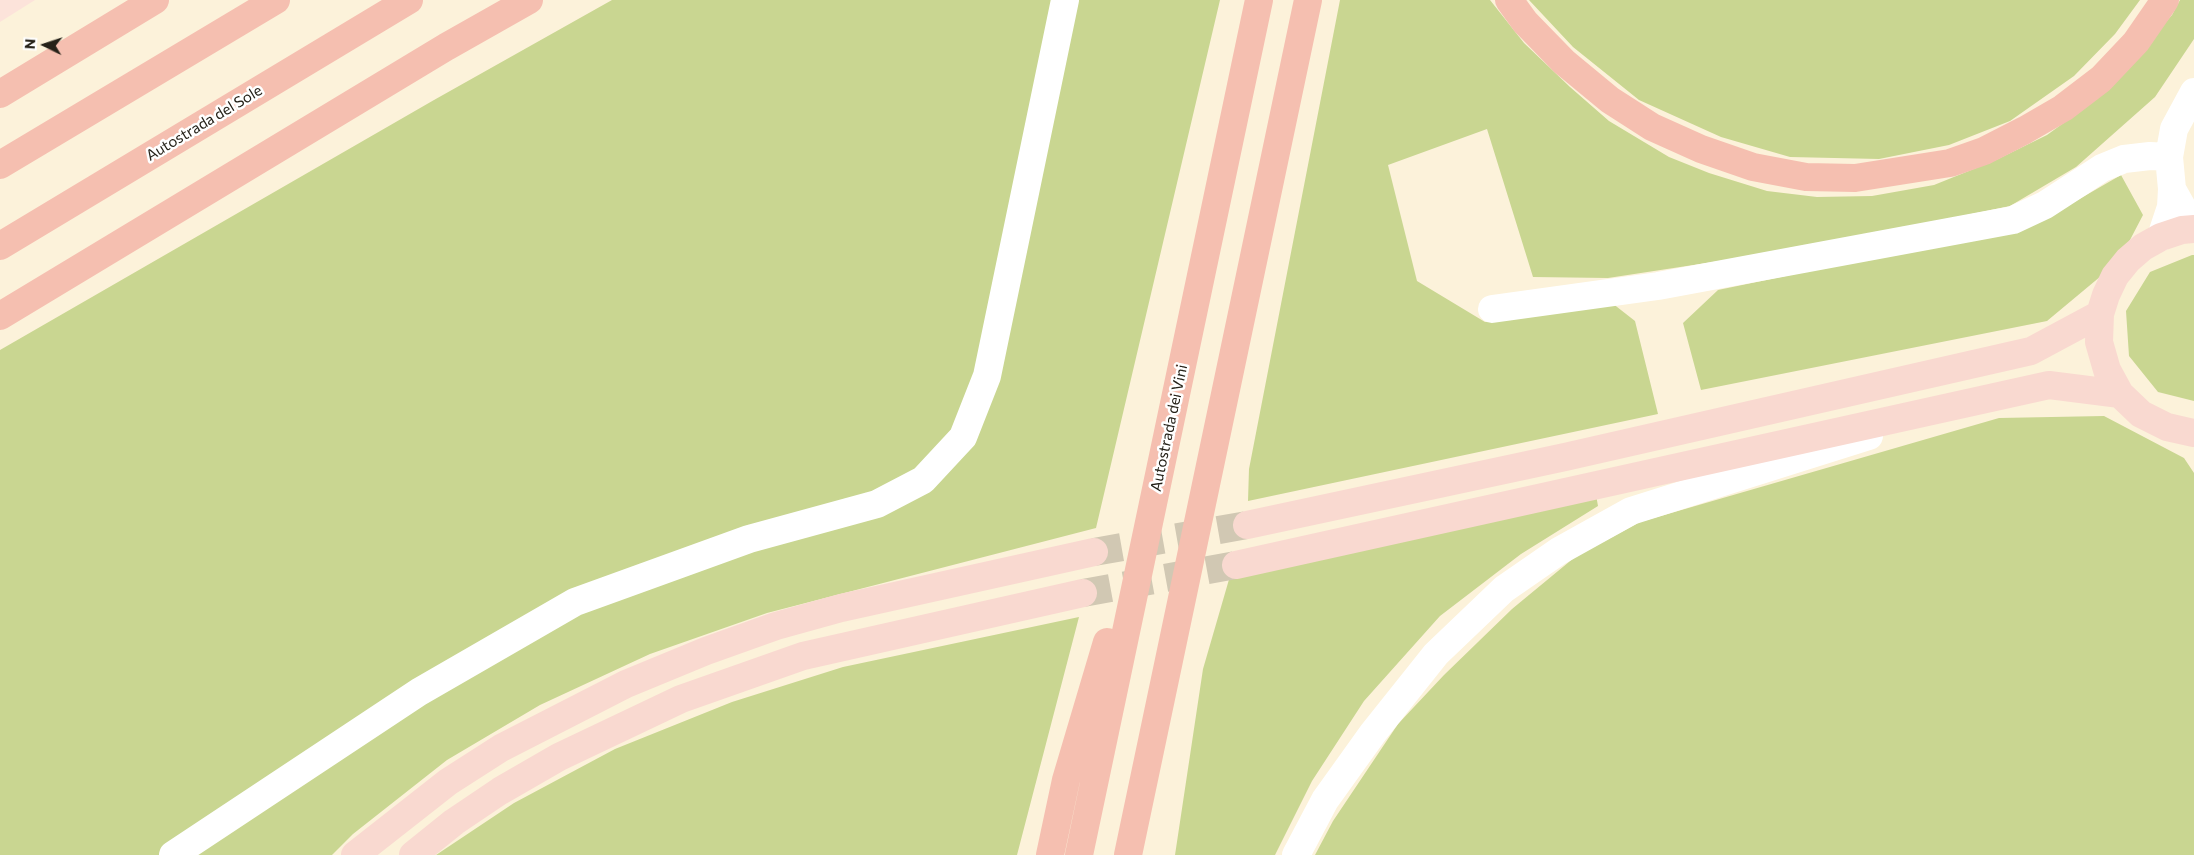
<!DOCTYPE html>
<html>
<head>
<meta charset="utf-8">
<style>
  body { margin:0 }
  #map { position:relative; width:2194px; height:855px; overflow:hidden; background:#fcf2da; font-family:Commissioner,sans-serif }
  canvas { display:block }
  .north { position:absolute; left:20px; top:20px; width:50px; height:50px; -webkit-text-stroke:4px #fff; paint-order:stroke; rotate:274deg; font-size:14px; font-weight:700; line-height:20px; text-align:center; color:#252118 }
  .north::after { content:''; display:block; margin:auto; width:18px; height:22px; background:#252118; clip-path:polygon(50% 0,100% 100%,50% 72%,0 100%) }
</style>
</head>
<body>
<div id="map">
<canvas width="2194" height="855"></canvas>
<div class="north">N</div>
</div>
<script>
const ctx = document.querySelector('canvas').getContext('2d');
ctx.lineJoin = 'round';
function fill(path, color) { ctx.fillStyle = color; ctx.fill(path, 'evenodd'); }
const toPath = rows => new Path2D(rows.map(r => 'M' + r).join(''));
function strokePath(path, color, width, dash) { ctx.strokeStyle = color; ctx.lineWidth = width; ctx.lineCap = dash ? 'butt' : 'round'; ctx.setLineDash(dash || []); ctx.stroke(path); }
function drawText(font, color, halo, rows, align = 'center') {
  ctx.font = font + ' Commissioner,sans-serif'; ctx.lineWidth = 5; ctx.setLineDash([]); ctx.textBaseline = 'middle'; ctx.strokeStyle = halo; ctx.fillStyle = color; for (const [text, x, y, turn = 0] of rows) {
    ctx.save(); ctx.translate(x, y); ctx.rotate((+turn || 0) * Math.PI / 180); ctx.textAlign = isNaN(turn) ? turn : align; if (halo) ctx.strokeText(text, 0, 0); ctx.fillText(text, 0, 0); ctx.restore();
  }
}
fill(toPath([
  [0,0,35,0,0,22]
]), '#fce3da');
fill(toPath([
  [612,0,1220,0,1096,528,767,613,650,654,540,705,447,760,353,834,332,855,0,855,0,350,434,100],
  [1340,0,1490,0,1524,43,1570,87,1609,121,1669,157,1709,173,1767,191,1817,197,1872,196,1934,185,1996,160,2047,135,2102,95,2172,15,2180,0,2194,0,2194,39,2155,97,2076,167,2010,206,1818,246,1608,278,1533,277,1487,129,1388,165,1417,281,1485,322,1612,303,1635,321,1658,414,1248,501,1249,469],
  [1529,0,2140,0,2115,34,2074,76,2010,121,1949,145,1879,159,1790,157,1721,137,1639,100,1573,47],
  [2121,175,2143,215,2119,261,2047,321,1701,390,1683,323,1718,290,1921,248,2069,205],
  [2192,255,2194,255,2194,401,2158,392,2129,356,2126,311,2150,272],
  [2104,416,2184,458,2194,473,2194,855,1315,855,1333,821,1398,724,1444,675,1512,609,1575,557,1640,522,1999,418],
  [1596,495,1598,506,1521,554,1440,616,1364,701,1312,781,1275,855,1175,855,1203,669,1230,576],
  [1079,617,1017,855,436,855,514,803,615,749,732,702,843,667]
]), '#c9d691');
strokePath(toPath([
  [1094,552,1247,525],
  [1083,593,1236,565]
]), '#d1c8b3', 28, [28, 14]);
strokePath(toPath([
  [2172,189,2169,157,2174,129,2194,92],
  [2161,237,2171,207,2172,189,2186,214,2194,220],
  [1492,309,1658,286,2013,220,2045,205,2102,168,2124,159,2150,156,2169,157],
  [173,855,419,692,575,602,749,539,877,504,923,480,963,437,987,376,1065,0],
  [1296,855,1325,800,1373,733,1436,654,1504,589,1559,551,1631,511,1869,436]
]), '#fff', 28);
strokePath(toPath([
  [2194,229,2182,230,2161,237,2143,247,2128,260,2115,276,2106,295,2100,314,2099,342,2107,370,2120,394,2141,414,2167,427,2194,433],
  [1247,525,1565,457,2031,351,2100,314],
  [1236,565,2049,385,2120,394],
  [355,855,448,782,501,748,626,684,706,651,776,626,841,608,1094,552],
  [413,855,454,822,500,791,559,757,681,699,803,656,1083,593]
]), '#f9d9d0', 28);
strokePath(toPath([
  [1509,0,1525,22,1564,62,1610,100,1652,127,1701,149,1753,167,1806,177,1855,178,1950,163,1984,151,2025,130,2063,108,2101,79,2136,42,2165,0],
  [0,94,155,0],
  [0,165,276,0],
  [0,246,409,0],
  [0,316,446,47,529,0],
  [1050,855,1066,780,1107,642],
  [1079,855,1259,0],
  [1128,855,1308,0]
]), '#f5bfb0', 28);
drawText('15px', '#252118', '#fff', [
  ["Autostrada del Sole",204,123,-31],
  ["Autostrada dei Vini",1169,428,-78]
]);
</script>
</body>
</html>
